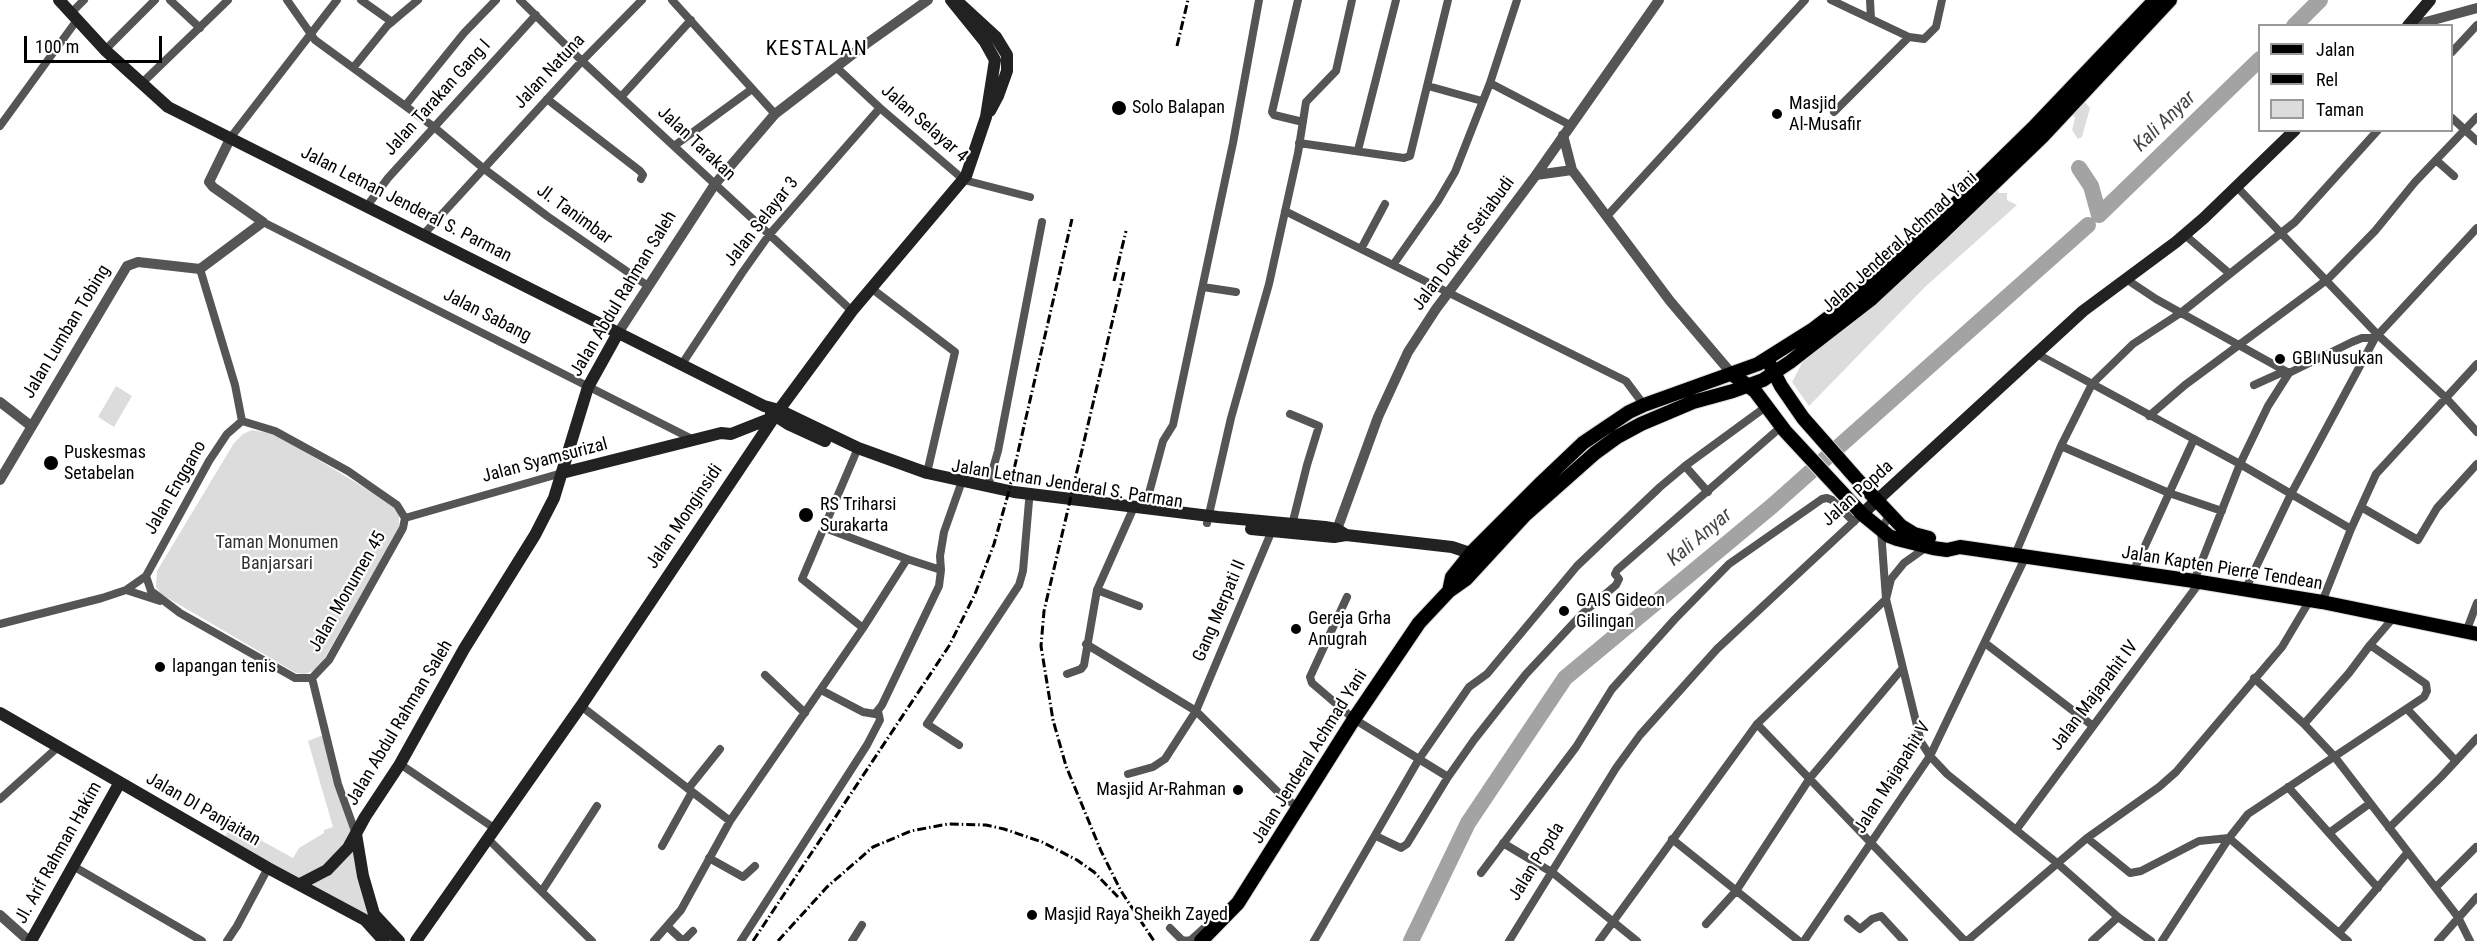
<!DOCTYPE html>
<html>
<head>
<meta charset="utf-8">
<style>
  body { margin:0 }
  #map { position:relative; width:2477px; height:941px; overflow:hidden; background:#fff; font-family:"Roboto Condensed",sans-serif }
  canvas { display:block }
  .legend { position:absolute; left:2258px; top:24px; width:195px; height:108px; box-sizing:border-box; background:#fff; border:2px solid #999; margin:0; padding:8px 10px; list-style:none; font-size:18px; color:#000 }
  .legend li { display:flex; align-items:center; gap:12px; height:30px }
  .legend b { width:30px; border:2px solid #999 }
  .scale { position:absolute; left:24px; top:36px; width:138px; height:27px; box-sizing:border-box; border:3px solid #000; border-top:0; padding-left:8px; font-size:18px; line-height:21px; white-space:nowrap; color:#000; -webkit-text-stroke:4px #fff; paint-order:stroke }
</style>
</head>
<body>
<div id="map">
<canvas width="2477" height="941"></canvas>
<ul class="legend">
<li><b style="height:8px;background:#000"></b>Jalan</li>
<li><b style="height:8px;background:#000"></b>Rel</li>
<li><b style="height:16px;background:#dcdcdc"></b>Taman</li>
</ul>
<div class="scale">100 m</div>
</div>
<script>
const ctx = document.querySelector('canvas').getContext('2d');
ctx.lineJoin = 'round';
function fill(path, color) { ctx.fillStyle = color; ctx.fill(path, 'evenodd'); }
const toPath = rows => new Path2D(rows.map(r => 'M' + r).join(''));
function strokePath(path, color, width, dash) { ctx.strokeStyle = color; ctx.lineWidth = width; ctx.lineCap = dash ? 'butt' : 'round'; ctx.setLineDash(dash || []); ctx.stroke(path); }
function drawText(font, color, halo, rows, align = 'center') {
  ctx.font = font + ' "Roboto Condensed",sans-serif'; ctx.lineWidth = 4.5; ctx.setLineDash([]); ctx.textBaseline = 'middle'; ctx.strokeStyle = halo; ctx.fillStyle = color; for (const [text, x, y, turn = 0] of rows) {
    ctx.save(); ctx.translate(x, y); ctx.rotate((+turn || 0) * Math.PI / 180); ctx.textAlign = isNaN(turn) ? turn : align; if (halo) ctx.strokeText(text, 0, 0); ctx.fillText(text, 0, 0); ctx.restore();
  }
}
fill(toPath([
  [2083,100,2090,108,2082,137,2078,139,2072,130,2075,118,2071,113],
  [1997,186,1999,193,2007,193,2007,200,2017,205,1925,287,1809,406,1792,382,1802,363],
  [116,386,132,396,114,427,98,417],
  [252,430,275,434,395,506,399,513,399,528,322,663,315,670,305,674,296,673,161,594,156,587,157,571,234,443,243,434],
  [323,735,332,778,352,834,325,866,299,880,223,840,230,827,251,839,253,836,293,858,299,848,324,833,324,830,333,827,308,741],
  [355,838,372,917,305,884]
]), '#dcdcdc');
strokePath(toPath([
  [2294,26,2320,0],
  [2079,168,2091,186,2099,215,2260,59],
  [1411,941,1468,823,1565,678,1772,506,2088,225]
]), '#a3a3a3', 16);
const primary = toPath([
  [1449,591,1452,577,1472,552,1542,482,1583,443,1629,412,1644,405,1758,364,1812,330,1837,311,1934,225,2033,128,2155,0],
  [1201,941,1238,903,1354,719,1419,623,1449,591,1466,579,1525,515,1595,453,1617,437,1641,424,1693,402,1733,391,1763,380,1790,362,1870,300,1941,234,2042,137,2170,0]
]);
const trunk = toPath([
  [1767,359,1781,386,1803,418,1855,477,1901,526,1914,534,1929,538],
  [1732,374,1755,391,1785,431,1862,514,1889,536,1897,539,1933,548,1947,550,1960,547,2194,581,2322,602,2477,634]
]);
strokePath(primary, '#dbdbdb', 16);
strokePath(trunk, '#dbdbdb', 16);
strokePath(toPath([
  [170,0,200,28],
  [287,0,315,40,434,127,483,168,547,216,648,286],
  [361,0,392,22],
  [520,0,582,61,852,311],
  [672,0,775,114],
  [1298,0,1272,112,1274,115,1303,122],
  [1831,0,1909,37,1924,39,1936,27,1942,0],
  [1870,0,1871,19],
  [71,13,84,0],
  [105,50,155,0],
  [2452,52,2477,25],
  [836,67,880,108,964,180,1030,197],
  [353,68,387,26,418,0],
  [1490,83,1570,125],
  [141,84,228,0],
  [1428,86,1482,101],
  [621,97,691,20],
  [547,99,640,171,643,175,641,179],
  [405,106,464,33,496,0],
  [1834,112,1909,37],
  [2452,118,2477,141],
  [0,126,77,20],
  [231,137,337,0],
  [1299,143,1404,158,1410,156,1448,0],
  [674,146,752,89],
  [1358,150,1396,0],
  [2436,160,2454,176],
  [2237,187,2378,335,2446,398,2477,432],
  [367,206,388,178,536,15],
  [1285,211,1393,265,1438,201,1455,172,1490,83,1517,0],
  [1608,215,1805,0],
  [263,222,694,440],
  [423,235,582,61,642,0],
  [2185,235,2230,274],
  [1361,249,1385,204],
  [1393,265,1626,381,1644,405],
  [200,269,235,385,242,421],
  [2126,279,2156,299,2289,373],
  [1203,287,1236,292],
  [871,288,955,352,927,473],
  [2037,354,2240,464,2351,529],
  [682,364,742,273,769,235,880,108],
  [2254,385,2285,371],
  [1290,414,1319,426,1307,465,1292,525],
  [2149,416,2185,385,2328,279,2375,231,2415,182,2477,117],
  [242,421,275,431,348,471,397,505,405,518],
  [2061,446,2169,493,2222,511],
  [858,448,802,579,863,628],
  [1685,466,1708,492],
  [988,486,998,451,1042,222],
  [2361,507,2418,540,2437,508,2477,464],
  [1145,508,1163,441,1173,425,1233,143,1259,0],
  [1890,514,1881,530,1886,599,1921,742,1930,756,1947,774,2057,863,2118,917,2151,941],
  [405,518,562,473],
  [1207,523,1231,418,1269,284,1298,153,1306,102,1336,71,1352,0],
  [825,528,907,559],
  [2014,557,2061,446,2092,384,2133,344,2182,312,2295,222,2378,130],
  [2133,572,2194,439],
  [146,576,151,591,180,613,295,678,312,678],
  [2194,581,2240,464,2268,406,2289,373,2352,342,2362,338,2375,338],
  [126,590,160,601],
  [1097,590,1139,606],
  [2245,590,2291,494,2375,338,2477,228],
  [1347,597,1310,677,1312,683,1354,719,1448,777],
  [2322,602,2351,529,2376,474,2477,364],
  [0,624,102,598,126,590,146,576,209,461,227,434,242,421],
  [2466,632,2477,603],
  [1985,643,2093,726],
  [1086,644,1196,711,1281,795,1299,808],
  [1067,674,1081,669,1084,665,1097,590,1134,507],
  [765,675,805,713],
  [312,678,329,660,403,528,405,518],
  [312,678,338,784,356,834],
  [2254,678,2304,724,2334,756,2458,917,2470,941],
  [821,690,863,712,875,714,882,705,939,586,941,570],
  [581,706,730,821,863,628,907,559,941,570,940,556,944,532,962,481],
  [2407,709,2456,761],
  [1757,724,1965,941],
  [2304,724,2349,673,2370,645],
  [959,745,927,724,1019,585,1023,571,1029,501],
  [400,764,494,828],
  [1128,774,1153,767,1165,759,1196,711,1273,528],
  [2288,787,2378,888],
  [688,789,720,749],
  [0,799,58,747],
  [2389,828,2441,777,2477,738],
  [2016,830,2200,582],
  [2329,833,2369,804],
  [1376,836,1401,848,1407,844,1448,777,1474,740,1526,674,1582,614,1616,585,1619,579,1615,574,1617,570,1782,426],
  [487,838,592,941],
  [2087,838,2130,873,2141,871,2199,841,2229,838,2348,941],
  [1672,839,1799,941],
  [1503,843,1553,873,1637,941],
  [662,846,692,792],
  [709,858,743,877,755,866],
  [73,866,202,941],
  [1481,873,1576,747,1612,689,1675,619,1729,564,1822,499,1827,498,1832,500,1854,522],
  [2436,887,2476,847],
  [542,891,597,806],
  [1848,919,1860,929,1872,919,1881,916,1904,941],
  [1706,924,1736,891,1810,778,1902,669],
  [668,927,683,941,693,931],
  [1170,928,1182,940,1186,941,1191,940,1213,920],
  [2339,933,2408,852],
  [227,941,237,926,268,868],
  [654,941,681,910,730,821],
  [741,941,867,745,880,720,878,711],
  [852,941,862,925],
  [1314,941,1419,759,1469,687,1487,674,1577,566,1660,487,1685,466,1767,406],
  [1509,941,1616,768,1640,735,1717,649,1862,514],
  [1599,941,1757,724,1886,599,1891,579,1904,563,1928,546],
  [1804,941,1930,756,2025,558],
  [1967,941,2087,838,2159,787,2176,772,2282,647,2310,600],
  [2092,941,2118,917],
  [2162,941,2229,838,2248,814,2424,697,2427,691,2426,684,2370,645,2394,617],
  [2438,941,2477,897]
]), '#555', 8);
strokePath(toPath([
  [2411,26,2477,8],
  [1563,135,1572,170,1670,301,1732,374],
  [1536,175,1572,170],
  [618,333,715,184,775,114,866,44,928,0],
  [0,402,31,426],
  [0,480,127,266,138,262,200,269,263,222,213,187,209,182,231,137],
  [1335,535,1378,417,1408,352,1436,309,1536,175,1659,0],
  [0,915,29,941]
]), '#555', 10);
strokePath(toPath([
  [59,0,105,50,168,107,764,406,779,410,858,448,927,473,1014,492,1218,517,1325,527,1336,529,1346,535],
  [958,2,996,37,1007,55,1007,71,998,96,990,111],
  [2408,26,2430,0],
  [771,413,788,424,825,441],
  [562,473,721,433,731,434,774,417],
  [1862,514,2083,311,2176,242,2204,218,2295,130],
  [1251,529,1334,537,1346,535,1452,547,1479,556],
  [0,713,268,868,365,920,384,941],
  [356,834,363,876,374,914,399,941],
  [300,884,327,870,348,848,365,817,400,764,464,649,535,535,554,498,588,387,618,333],
  [31,941,119,784],
  [416,941,581,706,779,410,852,311,966,176,986,117,995,60,985,42,951,0]
]), '#222', 12);
strokePath(primary, '#000', 14);
strokePath(trunk, '#000', 14);
strokePath(toPath([
  [1177,46,1188,0],
  [1124,272,1044,611,1041,646,1053,720,1066,766,1101,851,1121,891,1154,941],
  [1114,281,1126,231],
  [753,941,949,646,975,594,994,544,1009,491,1072,219],
  [778,941,827,887,873,847,911,831,948,824,986,825,1004,829,1042,842,1077,860,1094,872,1118,897]
]), '#000', 3, [9, 3, 1.5, 3]);
for (const [x, y, r, color] of [
  [1119,108,8,"#000"],
  [1777,114,6,"#000"],
  [2280,359,6,"#000"],
  [51,463,8,"#000"],
  [806,515,8,"#000"],
  [1564,611,6,"#000"],
  [1296,629,6,"#000"],
  [160,667,6,"#000"],
  [1238,790,6,"#000"],
  [1032,915,6,"#000"]
]) { const dot = new Path2D(); dot.arc(x, y, r, 0, 2 * Math.PI); ctx.fillStyle = color; ctx.fill(dot); strokePath(dot, '#fff', 2); }
drawText('18px', '#000', '#fff', [
  ["Jalan Natuna",550,72,-47],
  ["Jalan Tarakan Gang I",438,98,-48],
  ["Jalan Selayar 4",924,124,41],
  ["Jalan Tarakan",696,144,43],
  ["Jalan Letnan Jenderal S. Parman",406,205,27],
  ["Jl. Tanimbar",574,215,36],
  ["Jalan Selayar 3",762,222,-52],
  ["Jalan Jenderal Achmad Yani",1900,243,-42],
  ["Jalan Dokter Setiabudi",1464,244,-54],
  ["Jalan Abdul Rahman Saleh",624,294,-59],
  ["Jalan Sabang",487,316,27],
  ["Jalan Lumban Tobing",67,332,-59],
  ["Jalan Syamsurizal",545,461,-15],
  ["Jalan Letnan Jenderal S. Parman",1067,485,9],
  ["Jalan Enggano",176,488,-60],
  ["Jalan Popda",1858,494,-42],
  ["Jalan Monginsidi",685,517,-56],
  ["Jalan Kapten Pierre Tendean",2222,569,9],
  ["Jalan Monumen 45",348,592,-60],
  ["Gang Merpati II",1220,611,-67],
  ["Jalan Majapahit IV",2095,696,-53],
  ["Jalan Abdul Rahman Saleh",400,723,-59],
  ["Jalan Jenderal Achmad Yani",1310,757,-58],
  ["Jalan Majapahit V",1893,778,-58],
  ["Jalan DI Panjaitan",203,810,30],
  ["Jl. Arif Rahman Hakim",59,853,-61],
  ["Jalan Popda",1537,862,-58]
]);
drawText('18px', '#000', '#fff', [
  ["Masjid",1789,104],
  ["Al-Musafir",1789,125],
  ["Solo Balapan",1132,108],
  ["GBI Nusukan",2292,359],
  ["Puskesmas",64,453],
  ["Setabelan",64,474],
  ["RS Triharsi",820,505],
  ["Surakarta",820,526],
  ["GAIS Gideon",1576,601],
  ["Gilingan",1576,622],
  ["Gereja Grha",1308,619],
  ["Anugrah",1308,640],
  ["lapangan tenis",172,667],
  ["Masjid Ar-Rahman",1226,790,"right"],
  ["Masjid Raya Sheikh Zayed",1044,915]
], 'left');
drawText('18px', '#333', '#fff', [
  ["Taman Monumen",277,543],
  ["Banjarsari",277,564]
]);
drawText('italic 20px', '#444', '#fff', [
  ["Kali Anyar",2165,122,-44],
  ["Kali Anyar",1700,538,-40]
]);
ctx.letterSpacing = '1.5px';
drawText('21px', '#000', '#fff', [
  ["KESTALAN",817,50]
]);
ctx.letterSpacing = '0px';
</script>
</body>
</html>
